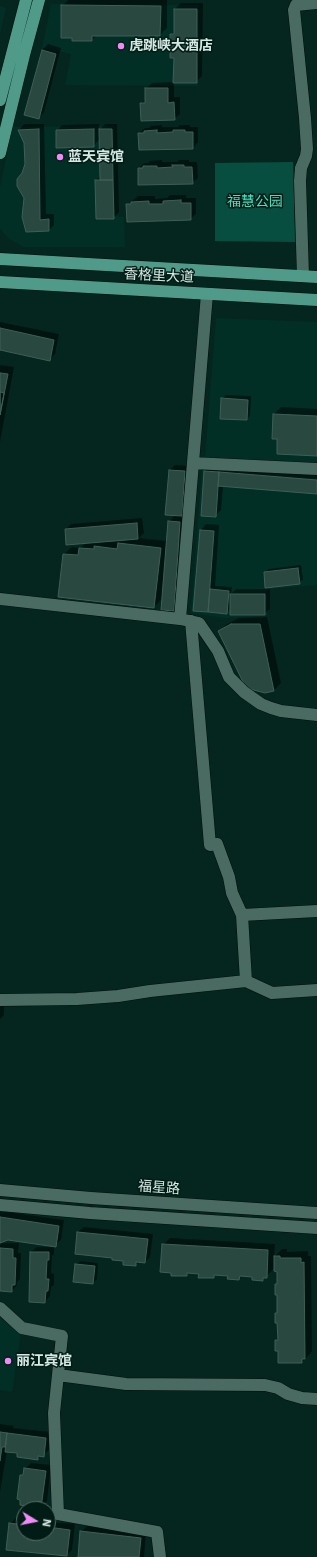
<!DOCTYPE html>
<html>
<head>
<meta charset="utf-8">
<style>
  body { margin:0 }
  #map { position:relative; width:317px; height:1557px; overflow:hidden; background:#05261f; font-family:"IBM Plex Sans",sans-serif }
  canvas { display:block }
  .north { position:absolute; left:16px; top:1501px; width:40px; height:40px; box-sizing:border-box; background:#001c15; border:1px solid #566e67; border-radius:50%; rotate:100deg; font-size:11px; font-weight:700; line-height:16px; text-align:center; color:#d6e8e3 }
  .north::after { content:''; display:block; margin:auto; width:14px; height:18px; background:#f08bf5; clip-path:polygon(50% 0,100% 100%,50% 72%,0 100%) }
</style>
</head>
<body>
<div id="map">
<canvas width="317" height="1557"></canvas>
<div class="north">N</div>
</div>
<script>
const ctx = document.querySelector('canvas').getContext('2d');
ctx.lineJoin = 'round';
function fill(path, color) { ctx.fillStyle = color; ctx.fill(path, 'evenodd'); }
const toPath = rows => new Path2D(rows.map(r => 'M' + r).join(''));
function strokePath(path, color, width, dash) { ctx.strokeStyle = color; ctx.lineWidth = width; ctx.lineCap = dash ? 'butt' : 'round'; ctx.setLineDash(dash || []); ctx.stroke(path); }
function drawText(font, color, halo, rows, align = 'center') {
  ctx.font = font + ' "IBM Plex Sans","Noto Sans SC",sans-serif'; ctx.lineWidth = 3; ctx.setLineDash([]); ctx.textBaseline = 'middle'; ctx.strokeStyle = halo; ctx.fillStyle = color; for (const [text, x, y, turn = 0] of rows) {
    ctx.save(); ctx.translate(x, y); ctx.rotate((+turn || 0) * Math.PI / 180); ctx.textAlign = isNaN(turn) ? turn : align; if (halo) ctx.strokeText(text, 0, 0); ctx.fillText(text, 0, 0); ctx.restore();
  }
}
fill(toPath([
  [51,4,199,5,198,86,65,85,71,54,42,48],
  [0,6,6,8,0,33],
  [114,126,115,216,124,217,125,247,24,247,9,239,0,229,0,187,13,127],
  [216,318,317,322,317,464,205,459],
  [202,470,317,476,317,585,267,589,267,616,224,618,191,613],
  [0,1317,21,1332,12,1392,0,1390]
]), '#012f26');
fill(toPath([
  [293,162,295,242,215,241,215,163]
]), '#084e40');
fill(toPath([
  [68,0,167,0,167,28,160,35,97,35,92,40,73,40,62,6],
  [181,3,203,3,202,76,196,82,175,57,171,35,175,31,175,9],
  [48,44,61,48,44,112,39,118,25,114,42,50],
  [174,82,174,97,180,97,180,114,174,119,141,104,146,99,146,89,152,83],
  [24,124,44,124,46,214,54,214,54,225,49,230,27,231,23,173,26,164,25,143,19,130],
  [99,124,99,130,105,124,117,124,119,212,113,218,96,180,101,176,100,139,93,146,57,131,62,125],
  [162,125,162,127,178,127,180,125,190,125,190,127,198,127,198,142,193,148,139,133,145,128,149,128,151,126],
  [162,160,162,162,177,162,179,160,189,160,189,162,197,162,198,178,192,183,139,168,144,163,148,163,150,161],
  [170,195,186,195,186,198,196,198,196,214,190,219,127,205,138,196,155,196,155,199,167,198],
  [0,322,59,334,55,354,50,359,0,349],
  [0,365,14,367,0,442],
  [226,395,251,396,250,416,247,419,222,399],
  [281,407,317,409,317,455,278,438,274,414],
  [175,465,191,466,187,509,180,516,186,517,179,605,173,610,163,598,154,607,64,554,72,547,80,548,86,543,66,529,71,524,142,518,144,533,139,538,167,541,169,522,176,514,170,470],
  [211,466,317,473,317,493,223,486,221,510,215,516,205,472],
  [206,524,219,525,215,586,232,587,231,594,236,589,270,589,270,609,264,614,231,608,226,613,194,610,201,530],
  [301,565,303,579,299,583,265,572,269,569],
  [267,617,281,683,274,690,265,692,220,631,227,624,239,618],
  [4,1000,4,1015,0,1019,0,1001],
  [0,1212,7,1212,64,1220,61,1240,54,1246,54,1254,52,1256,51,1273,54,1274,54,1285,51,1287,50,1296,45,1302,31,1252,37,1247,52,1247,53,1246,8,1239,0,1242],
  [84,1227,153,1234,150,1257,145,1262,139,1262,136,1265,113,1257,78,1232],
  [170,1238,275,1244,274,1257,282,1249,287,1249,287,1252,308,1251,308,1256,311,1256,312,1351,309,1355,302,1362,279,1350,276,1340,279,1338,276,1313,278,1311,278,1294,276,1284,278,1282,278,1271,275,1268,262,1280,253,1276,243,1276,239,1279,229,1275,217,1274,213,1277,200,1273,189,1273,187,1275,163,1245],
  [2,1243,19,1243,18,1253,21,1253,20,1279,17,1282,17,1285,12,1291,0,1290,0,1245],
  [80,1261,98,1263,97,1279,93,1283,76,1265],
  [0,1424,14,1426,13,1428,51,1432,49,1450,37,1459,18,1452,7,1451,0,1492],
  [31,1463,51,1465,47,1501,41,1507,21,1475,25,1472,25,1469],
  [16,1518,24,1519,24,1533,48,1533,48,1522,75,1524,72,1550,67,1555,8,1549,10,1524],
  [87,1526,146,1532,144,1557,79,1557,81,1532]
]), '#0007');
const building = toPath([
  [61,5,161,6,160,36,92,36,92,41,72,41,72,38,61,38,61,5],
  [174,9,197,9,197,83,173,83,174,58,170,58,170,34,174,34,174,9],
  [42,50,56,54,39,119,24,115,42,50],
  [145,88,168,88,168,103,174,102,175,120,141,121,140,103,145,103,145,88],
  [39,129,40,220,49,219,49,231,26,232,22,217,24,198,17,186,17,179,22,173,25,164,24,143,18,130,39,129],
  [94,129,94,147,56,148,56,130,94,129],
  [99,129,112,129,113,180,100,180,99,129],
  [157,130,157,133,173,132,173,130,185,130,185,132,193,132,193,149,139,150,138,133,144,133,144,131,157,130],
  [172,165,184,165,184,167,192,167,193,184,138,185,138,168,143,168,143,166,157,166,157,168,173,167,172,165],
  [95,180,113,180,114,219,96,219,95,180],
  [181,200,181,203,191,203,191,220,127,222,126,204,131,204,131,202,149,201,149,204,163,204,163,201,181,200],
  [0,328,54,340,50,361,0,350,0,328],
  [0,373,8,374,0,415,0,373],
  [0,392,4,393,0,415,0,392],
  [221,398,248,400,247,420,220,419,221,398],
  [273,414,317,416,317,456,277,454,277,439,272,439,273,414],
  [169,470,185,471,182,516,165,515,169,470],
  [204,471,219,472,216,517,201,516,204,471],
  [219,472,317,480,317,494,218,486,219,472],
  [168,521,180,522,174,611,161,610,168,521],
  [137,523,138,539,66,545,65,529,137,523],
  [200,530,214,531,208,612,193,611,200,530],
  [118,543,161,548,154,608,58,597,63,554,78,555,79,548,94,549,94,546,117,549,118,543],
  [298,568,300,584,265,588,264,572,298,568],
  [210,589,229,591,227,614,208,612,210,589],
  [230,594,265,594,265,615,230,615,230,594],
  [231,624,260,624,274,691,265,693,246,688,218,631,231,624],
  [0,1217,59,1226,56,1247,8,1240,0,1243,0,1217],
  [77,1232,148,1239,145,1263,136,1262,136,1266,123,1265,123,1261,112,1260,112,1258,75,1254,77,1232],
  [162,1244,268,1250,267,1278,263,1278,263,1281,252,1280,252,1277,240,1276,239,1280,227,1279,228,1276,214,1275,214,1278,198,1278,199,1274,187,1273,187,1276,171,1276,171,1273,160,1272,162,1244],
  [0,1248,13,1249,13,1258,16,1258,15,1285,12,1285,12,1292,0,1291,0,1248],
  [30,1252,49,1252,49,1260,47,1260,46,1279,49,1279,48,1291,46,1291,45,1303,29,1302,30,1252],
  [274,1256,280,1256,280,1258,301,1258,301,1263,304,1262,305,1359,302,1359,302,1363,278,1363,278,1351,275,1351,275,1340,278,1340,277,1323,275,1323,275,1313,277,1313,277,1295,275,1295,275,1284,277,1284,277,1272,274,1271,274,1256],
  [75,1264,95,1266,93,1284,73,1282,75,1264],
  [0,1432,7,1433,5,1447,2,1447,0,1461,0,1432],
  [7,1433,46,1438,44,1457,38,1456,38,1460,17,1457,17,1453,5,1452,7,1433],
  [24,1468,46,1471,41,1508,20,1505,20,1500,17,1499,20,1475,23,1475,24,1468],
  [9,1523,24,1525,24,1533,48,1533,48,1527,70,1530,67,1556,6,1550,9,1523],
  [80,1531,141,1538,139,1557,78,1557,80,1531]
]);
fill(building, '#284840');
strokePath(building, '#3e5f56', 1);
const minor = toPath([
  [303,276,300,181,301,168,306,156,307,149,305,118,294,10,296,5,317,3],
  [193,463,317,469],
  [0,599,180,619,199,623,218,651,229,677,244,692,261,704,271,708,281,711,317,715],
  [180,619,207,294],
  [191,621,210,845,217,844,229,877,232,893,242,915],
  [246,981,242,915,317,911],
  [0,1000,77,999,118,996,150,991,246,981,272,993,317,990],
  [0,1190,91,1198,317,1213],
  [0,1205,90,1213,317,1228],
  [0,1308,22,1328,62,1336,54,1413,58,1514,157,1532,160,1557],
  [58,1375,126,1384,265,1385,278,1388,288,1394,302,1398,317,1399]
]);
const major = toPath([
  [0,100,26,0],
  [0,153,24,55,39,0],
  [0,259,317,277],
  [0,282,317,300]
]);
strokePath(minor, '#000e09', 13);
strokePath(major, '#000e09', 13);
strokePath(minor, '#4a6b62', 12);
strokePath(major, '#4f9a88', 12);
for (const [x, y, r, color] of [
  [121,46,4,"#f08bf5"],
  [60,157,4,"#f08bf5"],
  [8,1361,4,"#f08bf5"]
]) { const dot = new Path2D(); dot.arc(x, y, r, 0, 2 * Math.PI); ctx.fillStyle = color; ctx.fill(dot); strokePath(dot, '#001c15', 1.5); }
drawText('bold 14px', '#d6e8e3', '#001c15', [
  ["虎跳峡大酒店",129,46],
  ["蓝天宾馆",68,157],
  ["丽江宾馆",16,1361]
], 'left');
drawText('14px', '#4cddbe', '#001c15', [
  ["福慧公园",255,202]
]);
drawText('14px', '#d6e8e3', '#001c15', [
  ["香格里大道",159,276,3],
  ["福星路",159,1188,4]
]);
</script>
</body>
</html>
